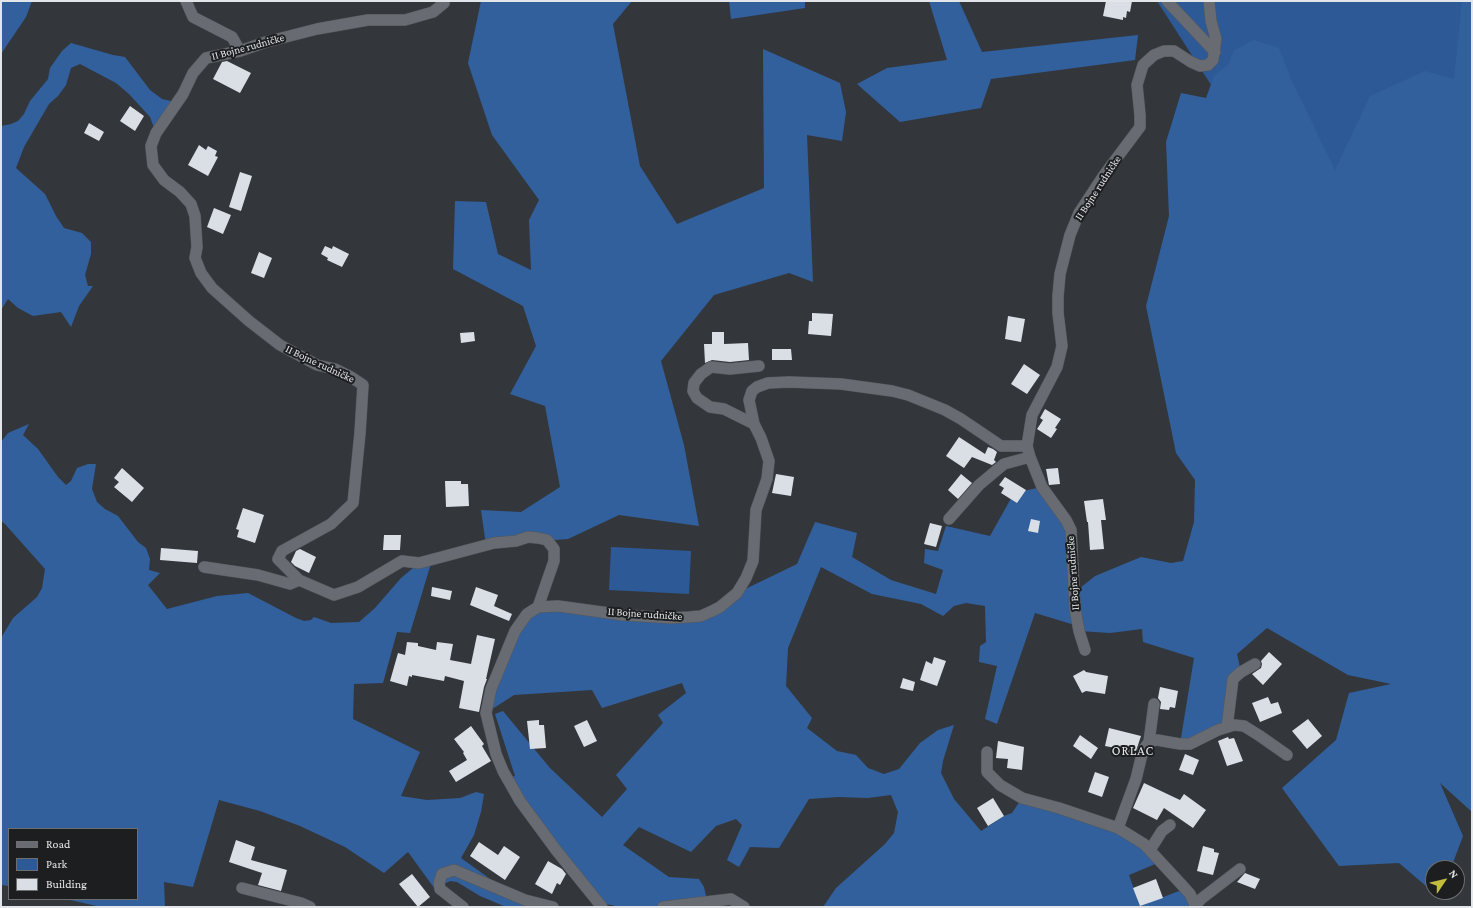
<!DOCTYPE html>
<html>
<head>
<meta charset="utf-8">
<style>
  body { margin:0 }
  #map { position:relative; width:1473px; height:908px; overflow:hidden; background:#33373c; font-family:"Crimson Pro",serif }
  canvas { display:block }
  .frame { position:absolute; inset:0; border:2px solid #e3e6e9; pointer-events:none }
  .legend { position:absolute; left:8px; top:828px; width:130px; height:72px; box-sizing:border-box; background:#1c1e20; border:1px solid #6c6e70; margin:0; padding:5px 7px; list-style:none; font-size:12px; color:#e3e6e9 }
  .legend li { display:flex; align-items:center; gap:8px; height:20px }
  .legend b { width:20px; border:1px solid #6c6e70 }
  .north { position:absolute; left:1425px; top:860px; width:40px; height:40px; box-sizing:border-box; background:#1c1e20; border:1px solid #6c6e70; border-radius:50%; rotate:55deg; font-size:11px; font-weight:700; line-height:16px; text-align:center; color:#e3e6e9 }
  .north::after { content:''; display:block; margin:auto; width:14px; height:18px; background:#c3bd3e; clip-path:polygon(50% 0,100% 100%,50% 72%,0 100%) }
</style>
</head>
<body>
<div id="map">
<canvas width="1473" height="908"></canvas>
<div class="frame"></div>
<ul class="legend">
<li><b style="height:5px;background:#686c72"></b>Road</li>
<li><b style="height:11px;background:#2d5a96"></b>Park</li>
<li><b style="height:11px;background:#dadfe6"></b>Building</li>
</ul>
<div class="north">N</div>
</div>
<script>
const ctx = document.querySelector('canvas').getContext('2d');
ctx.lineJoin = 'round';
function fill(path, color) { ctx.fillStyle = color; ctx.fill(path, 'evenodd'); }
const toPath = rows => new Path2D(rows.map(r => 'M' + r).join(''));
function strokePath(path, color, width, dash) { ctx.strokeStyle = color; ctx.lineWidth = width; ctx.lineCap = dash ? 'butt' : 'round'; ctx.setLineDash(dash || []); ctx.stroke(path); }
function drawText(font, color, halo, rows, align = 'center') {
  ctx.font = font + ' "Crimson Pro",serif'; ctx.lineWidth = 4; ctx.setLineDash([]); ctx.textBaseline = 'middle'; ctx.strokeStyle = halo; ctx.fillStyle = color; for (const [text, x, y, turn = 0] of rows) {
    ctx.save(); ctx.translate(x, y); ctx.rotate((+turn || 0) * Math.PI / 180); ctx.textAlign = isNaN(turn) ? turn : align; if (halo) ctx.strokeText(text, 0, 0); ctx.fillText(text, 0, 0); ctx.restore();
  }
}
fill(toPath([
  [1157,1,1472,1,1472,537,1253,150],
  [611,547,691,551,689,594,609,590]
]), '#2d5a96');
fill(toPath([
  [1,1,32,1,26,17,1,54],
  [481,1,632,1,613,24,640,166,677,224,764,188,763,49,840,83,846,112,842,141,807,135,813,282,789,273,714,295,661,361,684,445,699,526,619,515,568,539,486,545,481,510,521,512,560,487,545,406,510,394,536,346,523,306,453,269,455,201,486,202,498,254,531,270,529,220,539,200,492,135,468,63],
  [729,1,805,1,805,8,731,19],
  [929,1,959,1,982,52,1138,35,1135,60,991,79,981,108,900,122,857,84,887,68,947,60],
  [1462,1,1472,1,1472,812,1440,783,1463,836,1451,868,1433,868,1433,892,1442,892,1440,898,1399,863,1339,866,1282,788,1336,740,1349,693,1391,684,1348,675,1267,628,1237,654,1241,672,1233,679,1227,727,1180,744,1194,658,1143,642,1142,629,1110,633,1079,631,1078,626,1035,613,997,724,985,719,997,666,979,662,980,646,986,642,985,606,966,603,954,606,943,616,921,604,872,594,821,567,788,648,786,686,812,718,807,728,837,751,856,755,868,768,884,774,899,769,920,743,938,730,954,725,943,761,941,773,954,799,981,831,1004,816,1012,813,1022,798,1118,828,1160,862,1129,875,1140,906,1179,891,1196,905,1196,907,823,907,836,888,885,844,894,833,898,812,891,795,868,798,838,797,809,799,779,848,750,847,739,867,727,860,742,825,736,819,716,826,691,852,639,827,623,845,669,877,699,879,704,887,708,905,699,907,618,907,612,905,593,903,505,778,515,776,495,714,503,711,550,768,602,817,627,789,616,775,663,723,658,715,686,693,682,683,602,708,592,690,514,695,486,713,508,637,535,609,689,617,737,593,797,564,815,522,857,533,852,557,891,580,936,594,943,570,924,563,925,549,938,551,946,526,990,536,1014,493,1042,487,1066,520,1074,593,1095,576,1141,557,1171,563,1183,561,1194,522,1195,480,1176,453,1146,306,1169,216,1166,142,1181,93,1206,98,1214,76,1228,65,1234,50,1254,40,1279,48,1291,79,1335,170,1370,96,1425,71,1454,79],
  [71,43,113,55,125,57,150,90,162,99,171,101,175,106,156,133,150,117,129,94,116,83,80,64,71,68,66,85,58,96,49,104,24,147,16,168,45,194,56,216,64,228,82,233,91,242,91,254,85,275,88,286,93,286,79,306,71,327,61,312,33,316,18,308,8,299,1,310,1,126,11,124,18,121,24,114,30,101,48,79,50,68,62,51],
  [29,424,23,435,38,449,58,477,66,485,71,481,77,468,88,464,96,464,92,489,97,502,105,509,118,516,138,542,146,548,150,559,149,570,160,573,148,585,167,609,217,596,248,593,296,618,304,621,311,620,314,617,331,623,359,622,375,608,401,578,419,563,432,560,410,633,397,632,383,683,354,684,353,719,420,752,401,796,427,800,460,798,476,792,484,794,481,812,474,835,461,858,529,907,506,907,480,896,457,882,450,881,444,884,440,889,440,896,408,852,384,873,345,847,300,826,260,811,219,800,193,887,164,882,165,907,101,907,66,899,137,899,137,829,9,829,9,886,1,885,1,638,13,618,37,597,42,588,45,569,5,524,1,521,1,442,8,433]
]), '#32609d');
fill(toPath([
  [1106,1,1132,1,1130,12,1127,11,1126,18,1123,17,1123,20,1103,16],
  [227,61,251,73,240,93,213,79,222,62],
  [130,106,144,116,135,131,120,121],
  [89,123,104,132,99,141,84,133],
  [199,145,206,150,208,146,217,151,215,156,218,157,208,176,188,165],
  [240,172,252,176,241,211,229,207],
  [214,208,231,215,223,234,207,227],
  [325,246,332,249,333,246,349,254,342,267,327,260,328,258,321,254],
  [259,252,272,258,264,278,251,273],
  [812,313,833,314,831,336,808,334,809,321,812,321],
  [1008,316,1025,319,1021,342,1005,339],
  [474,332,475,341,461,343,460,333],
  [712,332,724,332,724,344,748,343,749,360,730,362,712,360,705,363,704,344,712,344],
  [772,349,791,349,792,360,772,360],
  [1024,364,1040,375,1027,394,1011,384],
  [1045,409,1061,419,1055,428,1057,429,1051,438,1037,429,1043,420,1040,418],
  [959,437,985,454,988,447,993,449,997,452,994,460,996,462,992,465,972,457,964,468,946,456],
  [122,468,144,488,132,502,114,487,119,482,114,478],
  [1058,468,1060,484,1049,485,1046,469],
  [776,474,794,477,791,496,772,493],
  [961,474,972,483,958,499,948,490],
  [1005,477,1026,490,1017,503,1001,493,1004,488,999,485],
  [445,481,461,481,461,484,468,484,469,506,446,507],
  [1103,499,1106,520,1101,520,1104,549,1090,550,1088,522,1087,522,1084,501],
  [243,508,264,515,255,543,237,537,239,530,236,529],
  [1031,519,1040,521,1038,533,1028,531],
  [930,523,942,526,936,547,924,544],
  [384,535,401,535,400,550,383,550],
  [161,548,198,551,197,563,160,560],
  [300,549,316,557,309,573,295,566,291,562,296,551],
  [432,587,452,591,450,600,431,596],
  [476,587,498,595,494,606,512,614,509,621,470,605],
  [477,635,495,639,486,679,487,679,484,687,479,712,459,708,464,681,445,676,444,681,412,675,412,677,409,676,407,686,390,681,398,653,405,655,407,642,418,643,418,646,436,650,437,642,453,644,450,660,471,664],
  [1269,652,1282,664,1263,685,1252,674,1261,668,1262,664,1261,661],
  [934,657,946,661,937,686,920,680,926,661,932,664],
  [1084,670,1086,672,1108,676,1105,694,1086,691,1082,693,1073,676],
  [903,678,915,682,913,691,900,688],
  [1160,687,1178,691,1175,708,1170,707,1169,710,1160,709,1161,702,1158,698],
  [1268,697,1271,704,1278,702,1282,713,1260,722,1252,703],
  [1308,719,1322,736,1307,749,1292,731],
  [539,720,539,725,544,725,546,748,530,749,527,721],
  [587,720,597,741,584,747,574,726],
  [471,726,484,744,482,746,491,761,456,782,449,771,467,760,463,753,464,752,454,739],
  [1109,728,1141,736,1134,757,1120,754,1121,749,1105,746],
  [1080,735,1098,748,1091,759,1073,746],
  [1228,737,1229,739,1234,738,1243,761,1227,766,1218,741],
  [998,741,1024,747,1022,770,1007,768,1008,759,996,758],
  [1185,754,1199,760,1193,775,1179,770],
  [1095,772,1109,777,1102,797,1088,792],
  [1144,783,1180,800,1184,794,1206,810,1193,828,1164,808,1157,820,1133,808],
  [993,798,1004,816,988,826,977,808],
  [236,840,255,847,251,860,287,870,281,891,258,885,262,873,229,862],
  [479,842,498,855,504,846,520,857,505,880,470,856],
  [1203,846,1214,849,1214,852,1219,853,1213,875,1197,871],
  [548,861,562,869,566,874,560,885,557,883,552,894,535,884],
  [1245,873,1260,879,1255,889,1237,882],
  [412,874,430,897,418,907,399,884],
  [1156,879,1163,898,1140,906,1133,888]
]), '#dadfe6');
const minor = toPath([
  [186,1,193,17,232,37,240,51],
  [443,1,444,3,433,12,405,20,368,20,317,29,266,42,240,51,206,58,193,73,183,94,156,133,151,146,153,165,164,180,180,192,191,204,195,216,197,247,195,258,201,273,212,288,249,321,280,345,317,365,335,369,351,377,363,385,360,433,353,503,331,524,282,551,278,559,299,580,334,595,358,587,402,561,419,563,494,543,516,541,528,537,538,538,547,540,554,549,554,561,538,607],
  [1167,1,1215,52],
  [754,424,724,409,710,407,697,398,693,391,694,383,701,374,711,367,730,369,759,366],
  [1027,446,1032,415,1057,367,1062,346,1058,313,1058,296,1060,274,1070,235,1079,213,1104,175,1140,127,1140,115,1137,85,1143,65,1154,55,1164,51,1174,51,1191,62,1200,66,1208,65,1213,60,1216,39,1211,21,1209,1],
  [949,519,979,485,1004,464,1030,457],
  [204,567,258,575,290,584,299,580],
  [1227,727,1233,679,1241,672,1255,664],
  [1149,742,1154,704],
  [987,752,987,772,1000,785,1022,798,1059,808,1118,828],
  [1150,850,1162,831,1170,825],
  [242,888,301,903,310,907],
  [1196,905,1201,899,1240,869],
  [463,907,440,889,439,883,442,874,454,870,525,900,553,907],
  [602,907,556,850,520,801,503,771,496,754,486,713,491,689,515,631,527,614,538,607,558,606,623,615,671,618,689,617,701,616,710,612,720,607,737,593,746,578,753,561,756,510,767,479,769,461,761,438,754,424,749,400,752,391,757,387,768,383,789,382,841,384,892,391,908,395,945,410,961,419,1001,446,1027,446,1030,457,1042,487,1066,520,1071,530,1075,609,1079,631,1085,650],
  [663,907,731,899,744,907],
  [1196,907,1190,894,1181,884,1144,844,1118,828,1136,779,1143,750,1149,742,1157,740,1180,744,1190,744,1218,730,1234,725,1244,726,1260,736,1287,755]
]);
strokePath(minor, '#53565a', 12);
strokePath(minor, '#686c72', 11);
drawText('11px', '#e3e6e9', '#1c1e20', [
  ["II Bojne rudničke",248,47,-15],
  ["II Bojne rudničke",1098,188,-57],
  ["II Bojne rudničke",320,364,25],
  ["II Bojne rudničke",1073,573,-94],
  ["II Bojne rudničke",645,614,4]
]);
ctx.letterSpacing = '1px';
drawText('13px', '#e3e6e9', '#1c1e20', [
  ["ORLAC",1133,751]
]);
ctx.letterSpacing = '0px';
</script>
</body>
</html>
